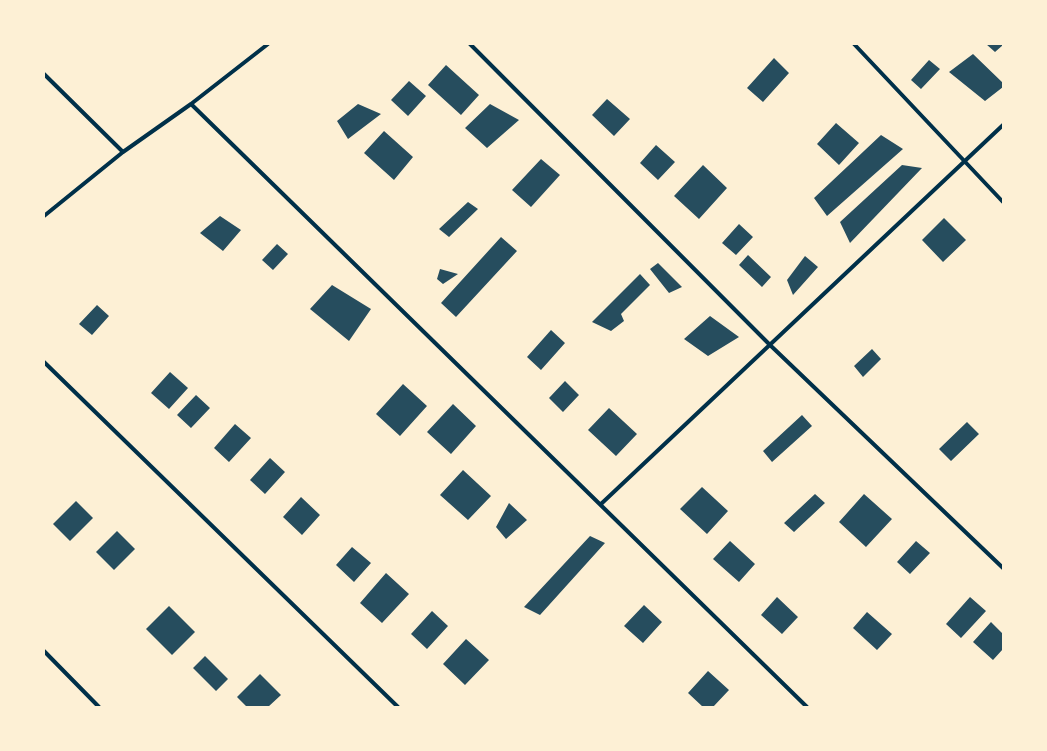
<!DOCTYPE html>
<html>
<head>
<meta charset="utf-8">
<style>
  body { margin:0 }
  #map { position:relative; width:1047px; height:751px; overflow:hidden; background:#fdf0d5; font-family:"Nunito Sans",sans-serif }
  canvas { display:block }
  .frame { position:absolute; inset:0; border:45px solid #fdf0d5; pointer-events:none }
</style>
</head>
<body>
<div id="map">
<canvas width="1047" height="751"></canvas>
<div class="frame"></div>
</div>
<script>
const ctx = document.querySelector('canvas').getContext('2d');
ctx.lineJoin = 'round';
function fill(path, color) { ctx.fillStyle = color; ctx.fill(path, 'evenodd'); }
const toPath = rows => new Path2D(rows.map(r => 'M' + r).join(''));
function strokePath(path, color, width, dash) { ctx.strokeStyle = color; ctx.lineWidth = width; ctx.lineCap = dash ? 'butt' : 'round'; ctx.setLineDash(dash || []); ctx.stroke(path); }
fill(toPath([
  [986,44,1003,44,1003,45,995,52],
  [973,54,1003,83,1003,87,985,101,949,72],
  [774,58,789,73,763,102,747,88],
  [929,60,940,69,921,89,911,80],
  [446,65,479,95,461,115,428,85],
  [409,81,426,96,408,116,391,100],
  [607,99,630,119,614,136,592,115],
  [358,104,381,114,348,139,337,121],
  [490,104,519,120,487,148,465,128],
  [836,123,859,143,839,165,817,144],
  [384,131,413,157,394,180,364,153],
  [881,135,903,149,827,216,814,198],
  [656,145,675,162,658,180,640,163],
  [541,159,560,175,531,207,512,190],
  [703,165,727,188,699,219,674,196],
  [902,165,922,168,850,243,840,222],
  [468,202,478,209,449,237,439,229],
  [220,216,241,230,223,251,200,233],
  [944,218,966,240,943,262,922,240],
  [739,224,753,237,736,255,722,243],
  [501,237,517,251,456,317,441,303],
  [277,244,288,254,273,270,262,260],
  [748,255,771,277,762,287,739,265],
  [805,256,818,267,793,295,787,280],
  [658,263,682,287,669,293,650,269],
  [440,269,458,274,443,284,437,279],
  [640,274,650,285,621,314,624,321,611,331,592,322],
  [332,285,371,309,349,341,310,309],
  [97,305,109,316,92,335,79,324],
  [710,316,739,337,708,356,684,339],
  [551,330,565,343,541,370,527,357],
  [872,349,881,359,863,377,854,366],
  [170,372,188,388,169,409,151,393],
  [565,381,579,395,563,412,549,398],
  [403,384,427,406,400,436,376,414],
  [196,395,210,408,191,428,177,415],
  [453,404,476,426,451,454,427,432],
  [609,408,637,434,616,456,588,430],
  [802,415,812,426,772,462,763,451],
  [967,422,979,434,951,461,939,449],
  [235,424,251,438,229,462,214,448],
  [270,458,285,472,265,494,250,480],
  [463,470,491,496,468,520,440,495],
  [702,487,728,511,707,534,680,509],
  [815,494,825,503,794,532,784,523],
  [864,494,892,519,866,547,839,522],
  [301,497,320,515,302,535,283,517],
  [76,501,93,518,70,541,53,524],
  [509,503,527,520,506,539,496,527],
  [117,531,135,549,114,570,96,552],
  [590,536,605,543,540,615,524,607],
  [730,541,755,564,739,582,713,559],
  [916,541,930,553,910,574,897,562],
  [352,547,371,563,354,582,336,565],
  [386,573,409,594,382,623,360,603],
  [777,597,798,617,782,634,761,615],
  [970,597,986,611,961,638,946,624],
  [644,605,662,622,643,643,624,626],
  [169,606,195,632,172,655,146,629],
  [432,611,448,626,427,649,411,634],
  [867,612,892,634,877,650,853,628],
  [991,622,1003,634,1003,649,993,660,973,642],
  [466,639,489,660,465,685,443,664],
  [205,656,228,679,216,691,193,668],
  [708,671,729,690,713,707,703,707,688,693],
  [260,674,281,695,268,707,247,707,237,697]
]), '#264d5e');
strokePath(toPath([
  [470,44,770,345,1003,568],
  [854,44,1003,202],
  [44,74,123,152],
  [191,104,807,707],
  [44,216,123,152,191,104,268,44],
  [44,362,398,707],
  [601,504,1003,125],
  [44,651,99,707]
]), '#003049', 4);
</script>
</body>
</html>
